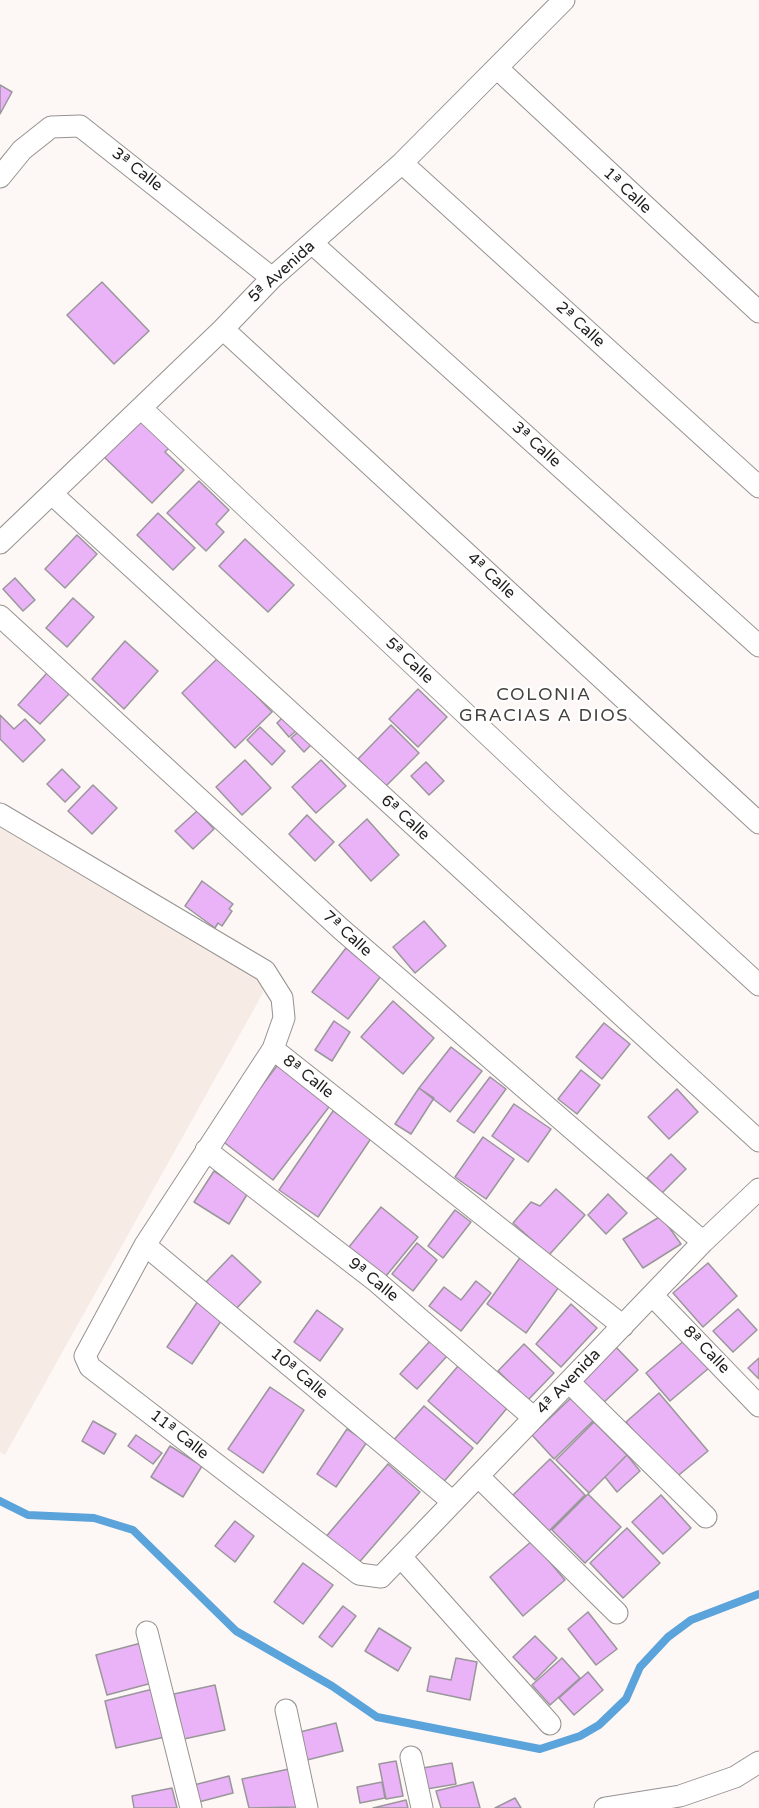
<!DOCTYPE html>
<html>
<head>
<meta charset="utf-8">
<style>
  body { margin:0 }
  canvas { display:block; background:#fdf8f6 }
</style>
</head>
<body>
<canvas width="759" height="1808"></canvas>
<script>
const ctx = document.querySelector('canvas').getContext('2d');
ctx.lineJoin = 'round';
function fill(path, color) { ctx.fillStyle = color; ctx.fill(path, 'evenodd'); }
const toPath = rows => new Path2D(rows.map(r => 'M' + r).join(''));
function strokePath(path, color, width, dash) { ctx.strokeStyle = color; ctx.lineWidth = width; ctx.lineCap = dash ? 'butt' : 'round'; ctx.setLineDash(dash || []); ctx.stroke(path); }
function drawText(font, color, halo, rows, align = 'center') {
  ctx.font = font + ' "Varela Round",sans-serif'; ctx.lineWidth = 4.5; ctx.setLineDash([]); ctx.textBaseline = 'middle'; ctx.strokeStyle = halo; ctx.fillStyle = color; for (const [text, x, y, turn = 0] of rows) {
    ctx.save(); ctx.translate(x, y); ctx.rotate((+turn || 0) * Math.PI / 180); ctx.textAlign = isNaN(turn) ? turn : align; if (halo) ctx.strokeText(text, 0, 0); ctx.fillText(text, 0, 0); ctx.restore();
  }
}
fill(toPath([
  [0,827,264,976,263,993,5,1455,0,1452]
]), '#f7ebe5');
strokePath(toPath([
  [0,1501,28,1515,94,1518,133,1530,236,1631,332,1686,377,1717,540,1749,580,1736,599,1725,626,1699,640,1667,668,1637,691,1620,759,1594]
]), '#5ba3db', 8);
const building = toPath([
  [0,85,12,92,0,114,0,85],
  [102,282,149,331,114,364,67,315,102,282],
  [141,417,171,446,165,452,184,470,152,503,103,456,141,417],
  [199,481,229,510,216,524,224,532,206,551,167,513,199,481],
  [158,513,195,548,173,570,137,535,158,513],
  [77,535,97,554,65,588,45,569,77,535],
  [245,539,294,585,268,612,219,566,245,539],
  [15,578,35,600,23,611,3,589,15,578],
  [73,598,94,617,67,647,46,628,73,598],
  [125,641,158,671,124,709,92,679,125,641],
  [219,657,272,712,235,748,182,693,219,657],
  [47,673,69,694,40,724,18,705,47,673],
  [418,689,447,717,418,747,389,719,418,689],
  [0,715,14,729,25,719,45,740,23,762,0,739,0,715],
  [284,716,297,730,289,737,277,723,284,716],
  [391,725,419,753,386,786,358,759,391,725],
  [260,727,285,751,272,765,247,740,260,727],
  [298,732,311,745,304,752,291,738,298,732],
  [245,760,271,788,242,815,216,787,245,760],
  [321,760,346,786,316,813,292,787,321,760],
  [426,762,444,781,429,795,411,776,426,762],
  [62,769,80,787,65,802,47,784,62,769],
  [93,785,117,808,92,834,68,811,93,785],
  [197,811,214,829,193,849,175,831,197,811],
  [307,815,334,842,315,861,289,834,307,815],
  [367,819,399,855,371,881,339,845,367,819],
  [202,881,233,904,229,909,232,911,222,926,218,923,215,928,185,906,202,881],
  [424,921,446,946,415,973,393,947,424,921],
  [346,948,381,976,348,1019,312,992,346,948],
  [393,1001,434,1038,403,1074,361,1037,393,1001],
  [334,1021,350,1032,332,1061,315,1050,334,1021],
  [604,1023,630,1044,602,1079,576,1057,604,1023],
  [451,1047,482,1071,450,1112,419,1088,451,1047],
  [279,1063,332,1103,273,1180,221,1140,279,1063],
  [581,1070,600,1085,577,1114,558,1099,581,1070],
  [490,1077,506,1089,474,1133,457,1121,490,1077],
  [419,1088,434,1098,411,1134,395,1124,419,1088],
  [677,1089,698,1112,669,1139,648,1117,677,1089],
  [514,1104,551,1129,528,1162,492,1136,514,1104],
  [333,1111,372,1137,318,1217,279,1190,333,1111],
  [483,1137,514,1159,486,1199,455,1177,483,1137],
  [671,1154,686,1169,662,1193,647,1178,671,1154],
  [214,1171,248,1193,229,1224,194,1202,214,1171],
  [556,1189,585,1215,549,1255,513,1223,531,1202,540,1206,556,1189],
  [608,1194,627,1213,606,1234,588,1215,608,1194],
  [381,1207,418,1237,386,1276,349,1247,381,1207],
  [455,1210,471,1222,443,1258,428,1246,455,1210],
  [661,1216,681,1244,643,1268,623,1239,661,1216],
  [417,1243,437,1260,413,1291,392,1274,417,1243],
  [232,1255,261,1282,236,1309,206,1282,232,1255],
  [522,1255,561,1284,526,1333,487,1304,522,1255],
  [708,1263,737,1296,703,1327,673,1293,708,1263],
  [476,1281,491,1293,461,1331,429,1306,444,1287,461,1300,476,1281],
  [198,1301,223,1318,192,1364,167,1347,198,1301],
  [571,1304,597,1328,561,1367,536,1344,571,1304],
  [738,1309,757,1330,733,1352,713,1331,738,1309],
  [317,1310,343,1329,320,1361,294,1342,317,1310],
  [431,1340,448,1355,417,1389,400,1374,431,1340],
  [685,1340,709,1368,670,1401,646,1373,685,1340],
  [524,1344,554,1373,528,1400,498,1371,524,1344],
  [613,1344,638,1370,601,1405,577,1379,613,1344],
  [759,1358,759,1379,748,1368,759,1358],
  [459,1365,508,1407,477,1444,428,1401,459,1365],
  [270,1387,304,1410,263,1473,228,1449,270,1387],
  [659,1393,708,1451,674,1479,626,1422,659,1393],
  [572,1397,594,1420,554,1459,532,1435,572,1397],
  [424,1406,473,1448,440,1486,391,1443,424,1406],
  [93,1421,116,1434,104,1454,82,1441,93,1421],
  [594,1422,627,1455,589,1493,556,1460,594,1422],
  [347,1429,367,1442,336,1487,317,1474,347,1429],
  [136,1435,162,1453,153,1464,128,1446,136,1435],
  [170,1446,202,1466,183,1497,151,1477,170,1446],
  [627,1455,640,1471,617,1492,605,1477,627,1455],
  [550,1459,585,1495,549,1531,513,1495,550,1459],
  [388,1464,420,1492,356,1566,324,1539,388,1464],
  [588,1494,621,1527,585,1563,552,1530,588,1494],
  [661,1495,691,1528,663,1554,632,1522,661,1495],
  [235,1521,254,1536,235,1562,215,1546,235,1521],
  [627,1528,660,1563,623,1598,590,1563,627,1528],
  [532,1541,565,1580,523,1616,490,1577,532,1541],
  [303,1563,333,1585,303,1624,274,1602,303,1563],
  [343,1606,356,1616,332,1647,319,1637,343,1606],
  [588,1612,617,1649,596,1665,568,1629,588,1612],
  [379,1628,411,1648,398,1671,365,1651,379,1628],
  [535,1636,557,1658,535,1680,513,1657,535,1636],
  [141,1643,152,1683,107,1695,96,1655,141,1643],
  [456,1658,477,1662,470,1700,427,1691,430,1676,451,1680,456,1658],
  [562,1658,580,1678,550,1705,532,1685,562,1658],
  [588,1672,603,1690,574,1715,559,1698,588,1672],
  [215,1685,225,1730,184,1739,174,1694,215,1685],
  [153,1689,165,1737,116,1748,105,1701,153,1689],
  [336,1723,343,1751,307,1760,300,1732,336,1723],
  [396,1761,403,1796,386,1799,379,1764,396,1761],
  [452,1763,456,1784,427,1789,423,1768,452,1763],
  [289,1769,297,1807,249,1808,242,1779,289,1769],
  [229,1776,233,1793,195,1803,190,1786,229,1776],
  [382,1782,385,1798,360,1803,357,1787,382,1782],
  [473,1782,480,1808,441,1808,436,1791,473,1782],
  [172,1788,177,1808,134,1808,132,1796,172,1788],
  [515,1798,521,1808,495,1808,515,1798],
  [406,1800,408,1808,373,1808,406,1800]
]);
fill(building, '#eab3f7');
strokePath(building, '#9a979b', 1.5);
const street = toPath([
  [497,68,759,312],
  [402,163,759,487],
  [0,177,22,150,51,127,80,126,272,278],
  [313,244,759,646],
  [223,329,759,823],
  [141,408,557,800,759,985],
  [52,494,759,1141],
  [0,543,223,329,272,278,402,163,564,0],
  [0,616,341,929,703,1242],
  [0,814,265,971,282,998,284,1018,273,1049,145,1245,85,1356,90,1367,359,1574,381,1577,703,1242,759,1189],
  [273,1049,623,1326],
  [206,1150,377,1282,534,1418],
  [145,1245,453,1502],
  [652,1295,759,1406],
  [569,1382,706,1517],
  [478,1476,617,1613],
  [401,1557,550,1724],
  [147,1632,191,1808],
  [286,1710,307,1808],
  [411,1757,422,1808],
  [605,1808,680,1796,735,1777,759,1762]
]);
strokePath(street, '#969290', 23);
strokePath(street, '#fff', 21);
drawText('16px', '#211f1e', '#fff', [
  ["3ª Calle",137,170,38],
  ["1ª Calle",627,191,43],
  ["5ª Avenida",282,272,-42],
  ["2ª Calle",580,325,42],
  ["3ª Calle",536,445,42],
  ["4ª Calle",491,576,43],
  ["5ª Calle",409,661,43],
  ["6ª Calle",405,818,42],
  ["7ª Calle",347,934,42],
  ["8ª Calle",308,1077,38],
  ["9ª Calle",373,1280,39],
  ["8ª Calle",706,1350,46],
  ["10ª Calle",299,1374,40],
  ["4ª Avenida",569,1382,-46],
  ["11ª Calle",179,1435,38]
]);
ctx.letterSpacing = '1.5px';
drawText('18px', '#44413f', '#fff', [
  ["COLONIA",544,695],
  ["GRACIAS A DIOS",544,716]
]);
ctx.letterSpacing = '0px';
</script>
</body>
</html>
